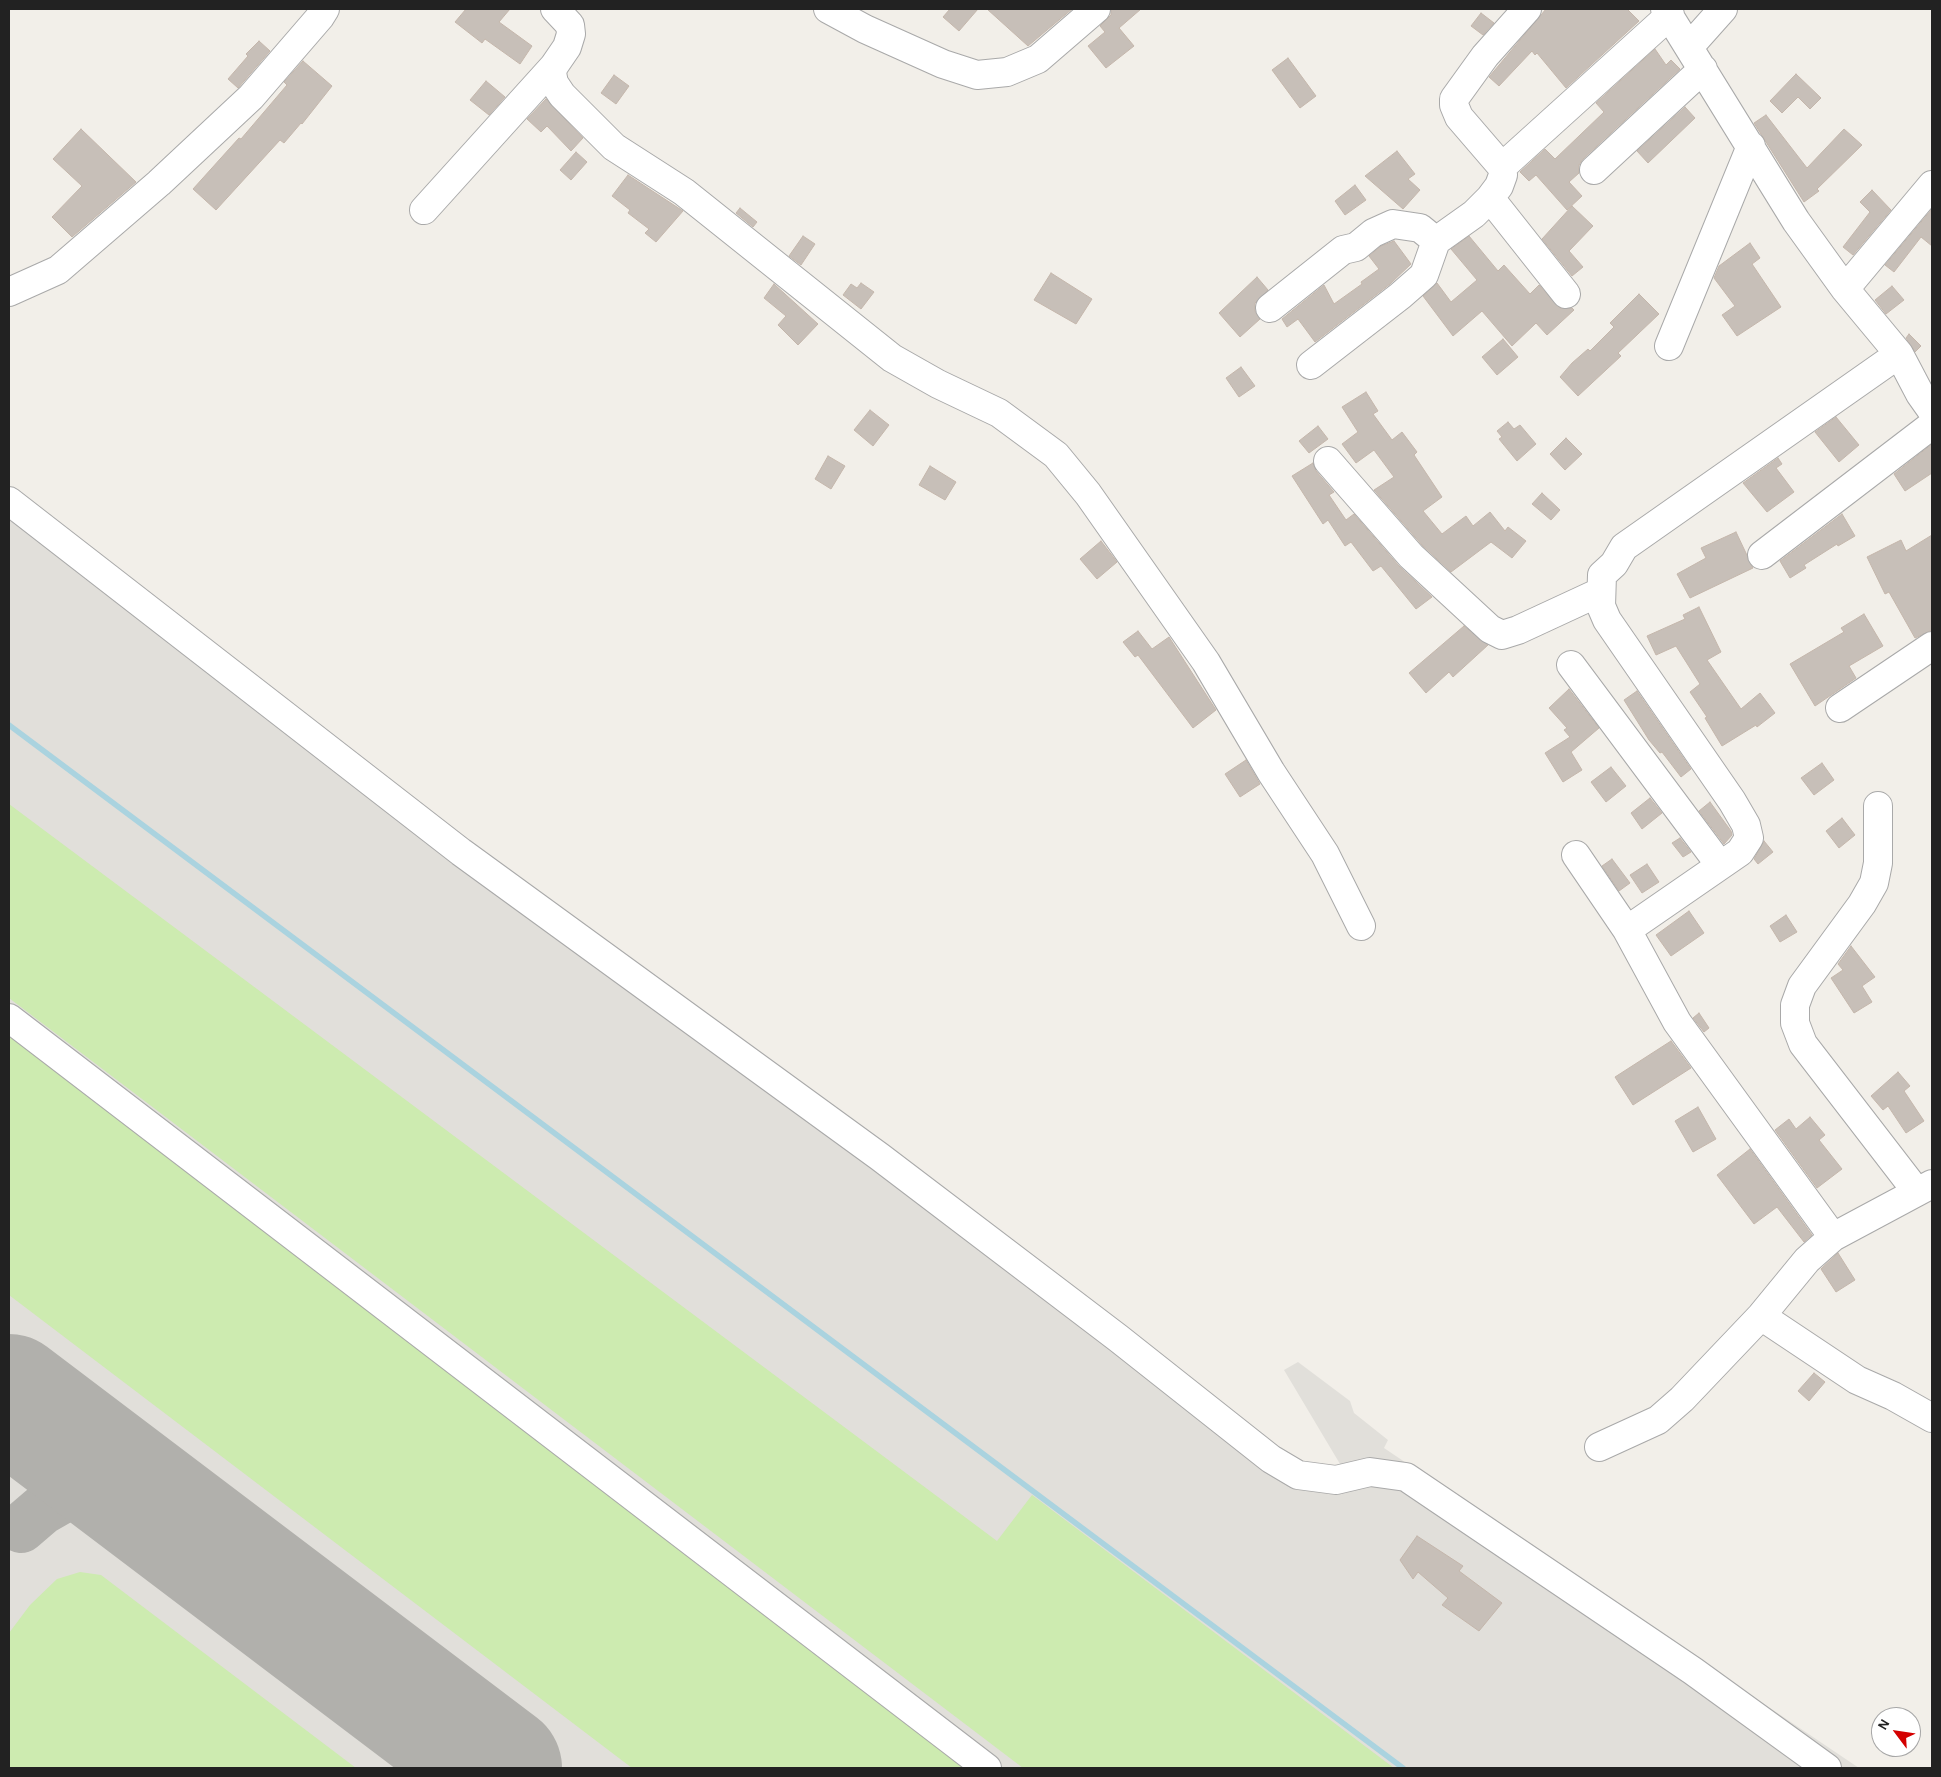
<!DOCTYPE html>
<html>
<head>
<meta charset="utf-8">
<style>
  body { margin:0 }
  #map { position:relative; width:1941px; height:1777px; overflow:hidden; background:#f2efe9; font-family:"Alegreya Sans",sans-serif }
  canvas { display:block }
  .frame { position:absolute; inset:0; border:10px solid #222; pointer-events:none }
  .north { position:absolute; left:1871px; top:1707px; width:50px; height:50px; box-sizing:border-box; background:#fff; border:1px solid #a7a7a7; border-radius:50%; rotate:301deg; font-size:14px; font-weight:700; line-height:20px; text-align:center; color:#222 }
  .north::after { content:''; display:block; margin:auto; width:18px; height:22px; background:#d40000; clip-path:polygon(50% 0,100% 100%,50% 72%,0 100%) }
</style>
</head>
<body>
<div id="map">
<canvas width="1941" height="1777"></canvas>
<div class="frame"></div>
<div class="north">N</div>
</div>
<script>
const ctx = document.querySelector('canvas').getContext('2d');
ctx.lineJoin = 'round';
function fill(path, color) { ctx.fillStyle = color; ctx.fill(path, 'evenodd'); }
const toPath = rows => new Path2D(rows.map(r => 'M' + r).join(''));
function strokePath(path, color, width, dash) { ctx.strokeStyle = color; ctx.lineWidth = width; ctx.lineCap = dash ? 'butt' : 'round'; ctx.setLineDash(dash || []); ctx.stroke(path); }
fill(toPath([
  [9,492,475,855,1317,1476,1343,1469,1284,1370,1298,1362,1350,1401,1354,1413,1388,1440,1384,1448,1859,1768,9,1768]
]), '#e1dfda');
fill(toPath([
  [9,804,997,1541,1032,1495,1394,1768,1023,1768,9,998],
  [9,1031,978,1768,632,1768,9,1295],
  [80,1572,101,1575,356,1768,9,1768,9,1633,30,1605,57,1579]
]), '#cdebb0');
strokePath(toPath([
  [9,725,1403,1768]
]), '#aad3df', 5.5);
strokePath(toPath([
  [21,1528,42,1510,63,1498,80,1493,99,1492,125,1497,157,1509]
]), '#b1b0ac', 50);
strokePath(toPath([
  [9,1397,499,1768]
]), '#b1b0ac', 126);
const building = toPath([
  [466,9,510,9,499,22,532,46,520,64,485,39,482,43,455,22,466,9],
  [950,9,978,9,959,31,943,17,950,9],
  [987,9,1072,9,1028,46,987,9],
  [1111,9,1141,9,1119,28,1134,46,1106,68,1088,46,1105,32,1100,26,1111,15,1111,9],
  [1546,9,1627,9,1639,21,1566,88,1537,53,1535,55,1532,51,1499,86,1489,77,1546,9],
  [1481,13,1494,23,1483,35,1471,26,1481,13],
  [259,41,270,51,238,88,228,79,248,56,246,54,259,41],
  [1655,49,1666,65,1671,60,1680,69,1583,159,1579,165,1579,173,1569,182,1582,196,1567,210,1536,175,1529,181,1520,172,1545,149,1555,159,1604,112,1596,103,1655,49],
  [1288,58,1316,96,1300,108,1272,70,1288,58],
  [303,61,332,86,302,124,301,123,284,143,280,140,216,210,193,189,239,138,241,139,287,85,284,82,303,61],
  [1796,74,1821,98,1810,109,1798,97,1782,113,1770,101,1796,74],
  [614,75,629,86,616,104,601,93,614,75],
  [486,81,505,97,489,115,470,100,486,81],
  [546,99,583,138,571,151,547,126,541,132,527,119,546,99],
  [1685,107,1695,118,1648,163,1637,151,1685,107],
  [1766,115,1807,168,1844,129,1862,145,1817,189,1819,191,1804,202,1754,123,1766,115],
  [81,129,136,182,72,237,52,217,82,186,53,159,81,129],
  [1397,151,1415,174,1408,179,1420,190,1403,209,1365,176,1397,151],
  [576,152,587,162,571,180,560,170,576,152],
  [628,175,683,211,656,242,645,233,649,229,628,213,630,210,612,196,628,175],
  [1355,185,1366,200,1345,215,1335,201,1355,185],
  [1872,190,1891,210,1853,255,1843,247,1870,212,1860,202,1872,190],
  [1572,206,1593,226,1569,251,1583,267,1572,276,1542,239,1572,206],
  [740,208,757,222,753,227,736,213,740,208],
  [1932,209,1932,246,1921,237,1894,272,1885,265,1932,209],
  [803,236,815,244,801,265,789,256,803,236],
  [1469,236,1498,271,1504,265,1530,294,1539,285,1560,308,1572,308,1574,310,1547,335,1536,323,1512,346,1482,311,1453,336,1423,296,1437,283,1451,302,1477,280,1451,249,1469,236],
  [1394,241,1411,264,1390,284,1315,342,1298,319,1287,327,1282,319,1324,285,1334,304,1362,284,1361,282,1379,269,1369,256,1381,246,1394,241],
  [1750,243,1760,258,1752,264,1781,307,1737,336,1722,315,1735,306,1714,278,1719,266,1750,243],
  [1051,273,1092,299,1076,324,1034,300,1051,273],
  [1257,277,1268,290,1255,303,1255,311,1260,319,1240,337,1219,313,1257,277],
  [861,283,874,292,861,309,843,295,851,284,857,288,861,283],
  [774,284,818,324,798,345,778,325,786,316,764,298,774,284],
  [1892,286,1904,300,1886,314,1875,300,1892,286],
  [1639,294,1659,314,1618,353,1621,356,1578,396,1560,377,1572,363,1588,349,1590,351,1614,327,1610,323,1639,294],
  [1909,334,1921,346,1915,352,1906,338,1909,334],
  [1503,339,1518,357,1497,375,1482,357,1503,339],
  [1241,367,1255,386,1239,397,1226,378,1241,367],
  [1366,392,1378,411,1373,414,1392,440,1402,432,1417,452,1414,455,1442,497,1423,511,1442,534,1466,516,1473,526,1490,512,1505,531,1508,527,1526,541,1512,558,1491,542,1451,572,1422,545,1374,490,1394,477,1374,450,1356,463,1342,444,1358,432,1342,407,1366,392],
  [870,410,889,425,873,446,854,430,870,410],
  [1836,417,1859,445,1839,462,1815,432,1836,417],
  [1508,422,1514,429,1520,425,1536,444,1517,461,1499,439,1502,437,1497,431,1508,422],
  [1318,426,1328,439,1309,453,1299,441,1318,426],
  [1566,438,1582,454,1565,470,1550,454,1566,438],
  [1932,444,1932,473,1905,491,1894,474,1932,444],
  [828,456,845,466,831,489,815,479,828,456],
  [1778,458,1782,464,1776,468,1794,492,1767,512,1743,483,1778,458],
  [1313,463,1316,471,1334,492,1329,495,1346,520,1354,514,1399,566,1432,597,1416,609,1381,566,1373,571,1351,542,1345,546,1328,520,1323,524,1292,476,1313,463],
  [930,466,956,482,945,500,919,485,930,466],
  [1542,493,1560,510,1551,520,1532,504,1542,493],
  [1842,514,1855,536,1838,546,1837,544,1804,565,1806,568,1790,578,1780,561,1842,514],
  [1736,532,1753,568,1690,598,1677,574,1706,558,1701,548,1736,532],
  [1932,535,1932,630,1915,638,1889,592,1885,594,1867,557,1901,540,1906,551,1932,535],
  [1101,541,1117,562,1097,579,1080,559,1101,541],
  [1699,607,1721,652,1707,660,1741,709,1760,693,1775,713,1757,727,1756,725,1722,746,1705,718,1707,717,1690,692,1700,684,1676,646,1656,655,1647,636,1685,619,1683,615,1699,607],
  [1864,614,1883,646,1849,666,1856,678,1815,706,1790,664,1844,632,1841,628,1864,614],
  [1464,626,1488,645,1453,677,1449,672,1426,693,1409,673,1464,626],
  [1138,631,1152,649,1169,637,1216,710,1193,728,1138,655,1135,657,1123,642,1138,631],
  [1569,689,1599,728,1571,752,1582,770,1563,782,1545,753,1570,737,1564,730,1567,728,1549,708,1569,689],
  [1637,691,1691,769,1681,777,1662,752,1660,753,1649,740,1624,700,1637,691],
  [1246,760,1260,784,1240,797,1225,774,1246,760],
  [1822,763,1834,780,1814,795,1801,778,1822,763],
  [1611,767,1626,786,1606,802,1591,782,1611,767],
  [1650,798,1662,813,1642,829,1631,813,1650,798],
  [1710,802,1731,831,1732,835,1724,844,1699,811,1710,802],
  [1842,818,1855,835,1839,848,1826,831,1842,818],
  [1680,838,1691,852,1683,857,1672,843,1680,838],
  [1764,841,1773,852,1758,864,1754,859,1764,841],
  [1612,859,1630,883,1619,891,1602,866,1612,859],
  [1647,864,1659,882,1642,893,1630,875,1647,864],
  [1689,911,1704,933,1671,956,1656,935,1689,911],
  [1786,915,1797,932,1780,942,1770,926,1786,915],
  [1851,946,1875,977,1862,986,1872,1002,1854,1013,1831,978,1843,970,1838,964,1851,946],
  [1699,1013,1709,1028,1704,1032,1693,1018,1699,1013],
  [1671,1041,1691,1068,1633,1105,1615,1077,1671,1041],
  [1898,1072,1910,1086,1904,1091,1924,1121,1906,1133,1888,1106,1883,1110,1871,1096,1898,1072],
  [1698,1107,1716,1139,1693,1152,1675,1121,1698,1107],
  [1810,1117,1825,1135,1819,1140,1842,1169,1817,1188,1775,1130,1789,1119,1796,1129,1810,1117],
  [1750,1149,1812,1235,1804,1242,1777,1207,1754,1224,1717,1175,1750,1149],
  [1838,1253,1855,1280,1836,1292,1821,1269,1838,1253],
  [1814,1373,1825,1382,1809,1401,1798,1391,1814,1373],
  [1417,1536,1463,1566,1459,1571,1502,1603,1479,1631,1442,1605,1448,1598,1418,1572,1413,1579,1400,1560,1417,1536]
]);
fill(building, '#c7bfb8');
strokePath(building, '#c4b6ab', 1);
const minor = toPath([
  [555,9,570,25,571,34,567,47,554,66,552,73,554,83,562,95,614,147,684,192,892,358,938,384,999,413,1056,455,1088,494,1206,662,1271,772,1325,854,1361,926],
  [828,9,865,29,943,64,977,75,1007,72,1038,59,1096,9],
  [1665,9,1796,221,1845,289,1899,354,1920,394,1932,411],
  [1690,46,1723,9],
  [1502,167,1670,15],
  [1594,170,1703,69],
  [1490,198,1566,294],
  [424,210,554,66],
  [1845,289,1932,185],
  [9,292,58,270,159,183,251,97,320,17,325,9],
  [1270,308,1343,250,1356,247,1373,233,1393,224,1420,228,1436,241,1474,214,1490,198,1499,186,1503,175,1502,167,1459,117,1454,105,1454,99,1485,56,1527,9],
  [1669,346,1751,146],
  [1311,365,1400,296,1424,275,1436,241],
  [1328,461,1411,556,1490,629,1502,635,1518,630,1600,592],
  [9,501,461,852,880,1157,1118,1338,1271,1459,1298,1475,1336,1480,1370,1472,1406,1477,1693,1671,1827,1768],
  [1762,555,1932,425],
  [1571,665,1720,865],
  [1840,708,1932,646],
  [1878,806,1878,863,1874,883,1862,904,1802,986,1795,1005,1795,1023,1803,1044,1917,1192],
  [1576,855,1627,930,1677,1022,1833,1237],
  [1627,930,1740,852,1749,838,1746,825,1732,801,1607,620,1601,606,1602,575,1614,564,1624,547,1899,354],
  [9,1018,987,1768],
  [1761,1316,1857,1380,1893,1396,1932,1418],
  [1599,1447,1658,1420,1682,1399,1761,1316,1807,1260,1833,1237,1932,1184]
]);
strokePath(minor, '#a9a9a9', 30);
strokePath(minor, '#fff', 28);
</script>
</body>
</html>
